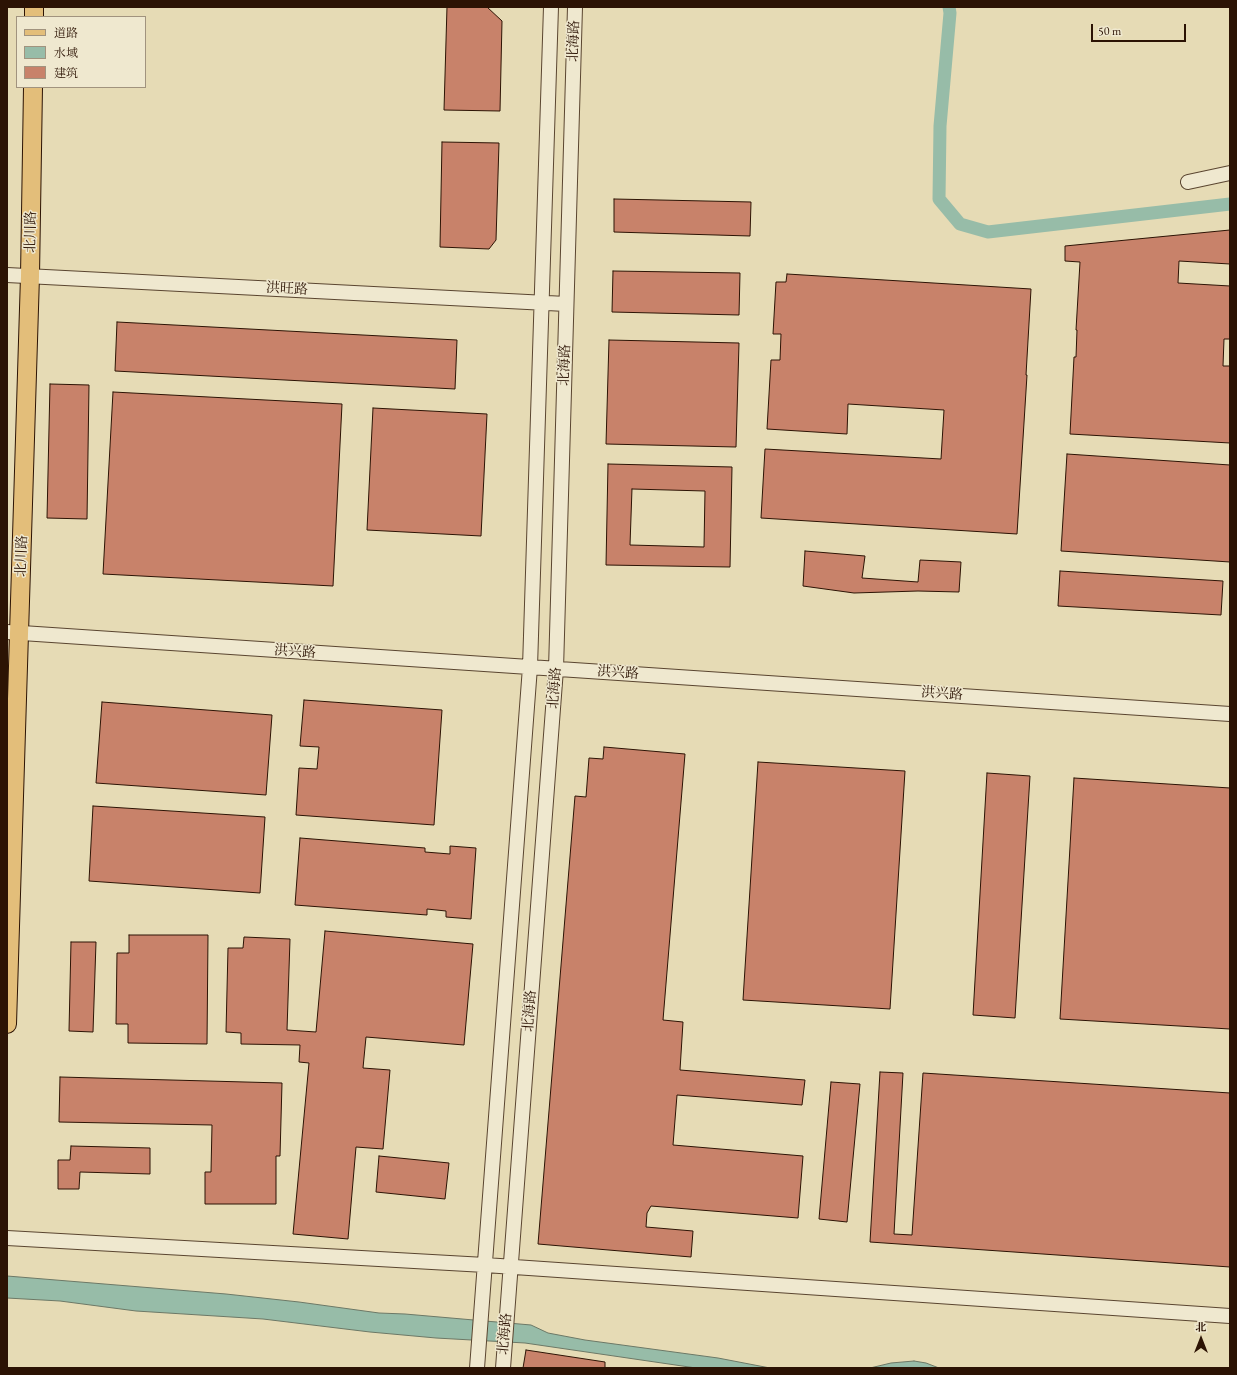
<!DOCTYPE html>
<html>
<head>
<meta charset="utf-8">
<style>
  body { margin:0 }
  #map { position:relative; width:1237px; height:1375px; overflow:hidden; background:#e6dbb5; font-family:"EB Garamond","Noto Serif SC",serif }
  canvas { display:block }
  .frame { position:absolute; inset:0; border:8px solid #2c1304; pointer-events:none }
  .legend { position:absolute; left:16px; top:16px; width:130px; height:72px; box-sizing:border-box; background:#efe8cf; border:1px solid #a1937e; margin:0; padding:5px 7px; list-style:none; font-size:12px; color:#2c1304 }
  .legend li { display:flex; align-items:center; gap:8px; height:20px }
  .legend b { width:20px; border:1px solid #a1937e }
  .north { position:absolute; left:1181px; top:1319px; width:40px; height:40px; -webkit-text-stroke:3px #efe8cf; paint-order:stroke; rotate:0deg; font-size:11px; font-weight:700; line-height:16px; text-align:center; color:#2c1304 }
  .north::after { content:''; display:block; margin:auto; width:14px; height:18px; background:#2c1304; clip-path:polygon(50% 0,100% 100%,50% 72%,0 100%) }
  .scale { position:absolute; left:1091px; top:24px; width:95px; height:18px; box-sizing:border-box; border:2px solid #2c1304; border-top:0; padding-left:5px; font-size:12px; line-height:14px; white-space:nowrap; color:#2c1304; -webkit-text-stroke:3px #efe8cf; paint-order:stroke }
</style>
</head>
<body>
<div id="map">
<canvas width="1237" height="1375"></canvas>
<div class="frame"></div>
<ul class="legend">
<li><b style="height:5px;background:#e3be7a"></b>道路</li>
<li><b style="height:11px;background:#97bca8"></b>水域</li>
<li><b style="height:11px;background:#c8826a"></b>建筑</li>
</ul>
<div class="north">北</div>
<div class="scale">50 m</div>
</div>
<script>
const ctx = document.querySelector('canvas').getContext('2d');
ctx.lineJoin = 'round';
function fill(path, color) { ctx.fillStyle = color; ctx.fill(path, 'evenodd'); }
const toPath = rows => new Path2D(rows.map(r => 'M' + r).join(''));
function strokePath(path, color, width, dash) { ctx.strokeStyle = color; ctx.lineWidth = width; ctx.lineCap = dash ? 'butt' : 'round'; ctx.setLineDash(dash || []); ctx.stroke(path); }
function drawText(font, color, halo, rows, align = 'center') {
  ctx.font = font + ' "EB Garamond","Noto Serif SC",serif'; ctx.lineWidth = 3; ctx.setLineDash([]); ctx.textBaseline = 'middle'; ctx.strokeStyle = halo; ctx.fillStyle = color; for (const [text, x, y, turn = 0] of rows) {
    ctx.save(); ctx.translate(x, y); ctx.rotate((+turn || 0) * Math.PI / 180); ctx.textAlign = isNaN(turn) ? turn : align; if (halo) ctx.strokeText(text, 0, 0); ctx.fillText(text, 0, 0); ctx.restore();
  }
}
const water = toPath([
  [7,1276,226,1294,299,1302,379,1313,405,1314,531,1325,548,1333,585,1340,718,1358,770,1368,696,1368,525,1343,436,1338,370,1332,263,1319,136,1311,60,1301,7,1298,7,1276],
  [914,1361,926,1363,939,1368,870,1368,891,1363,914,1361]
]);
fill(water, '#97bca8');
strokePath(water, '#6c7866', 1);
strokePath(toPath([
  [949,7,950,13,940,126,939,199,960,224,988,232,1230,204]
]), '#97bca8', 13);
const building = toPath([
  [447,7,487,7,502,21,500,111,444,110,447,7],
  [442,142,499,143,496,240,489,249,440,247,442,142],
  [614,199,751,202,750,236,614,232,614,199],
  [1230,230,1230,264,1179,261,1178,283,1230,286,1230,339,1224,339,1223,366,1230,366,1230,443,1070,434,1074,357,1076,357,1077,330,1076,330,1080,262,1065,261,1065,246,1230,230],
  [613,271,740,273,739,315,612,312,613,271],
  [787,274,1031,289,1026,375,1027,375,1017,534,761,518,765,449,941,459,944,410,848,404,847,434,767,429,771,360,780,360,781,334,773,334,776,282,786,282,787,274],
  [117,322,457,340,455,389,115,371,117,322],
  [609,340,739,343,736,447,606,444,609,340],
  [50,384,89,385,87,519,47,518,50,384],
  [113,392,342,404,333,586,103,574,113,392],
  [373,408,487,414,481,536,367,530,373,408],
  [1067,454,1230,465,1230,562,1061,551,1067,454],
  [608,464,732,467,730,567,606,565,608,464],
  [632,489,705,491,704,547,630,545,632,489],
  [805,551,865,556,862,578,918,582,920,560,961,562,959,592,918,591,854,593,803,586,805,551],
  [1060,571,1223,581,1221,615,1058,606,1060,571],
  [304,700,442,710,434,825,296,815,299,768,317,769,319,747,300,746,304,700],
  [102,702,272,715,266,795,96,783,102,702],
  [604,747,685,754,663,1020,683,1022,680,1070,805,1080,802,1105,677,1095,673,1145,803,1156,798,1218,651,1206,647,1213,646,1227,693,1231,691,1257,538,1244,575,796,586,797,589,758,603,759,604,747],
  [758,762,905,771,890,1009,743,1000,758,762],
  [987,773,1030,776,1015,1018,973,1015,987,773],
  [1074,778,1230,788,1230,1029,1060,1019,1074,778],
  [93,806,265,817,260,893,89,881,93,806],
  [300,838,425,848,425,852,450,854,450,846,476,848,471,919,446,917,446,911,427,909,427,915,295,905,300,838],
  [325,931,473,944,464,1045,366,1037,363,1068,390,1070,383,1149,356,1147,348,1239,293,1234,309,1063,299,1062,300,1045,241,1044,241,1033,226,1032,228,948,243,948,244,937,290,939,287,1030,316,1032,325,931],
  [129,935,208,935,207,1044,128,1043,128,1024,116,1024,117,953,129,953,129,935],
  [71,942,96,942,93,1032,69,1031,71,942],
  [880,1072,903,1073,894,1234,912,1235,923,1073,1230,1093,1230,1267,870,1242,880,1072],
  [60,1077,282,1083,280,1156,276,1156,276,1204,205,1204,205,1172,211,1172,212,1125,59,1122,60,1077],
  [831,1082,860,1084,847,1222,819,1219,831,1082],
  [71,1146,150,1148,150,1174,80,1172,79,1189,58,1189,58,1160,70,1160,71,1146],
  [379,1156,449,1163,445,1199,376,1192,379,1156],
  [526,1350,605,1362,605,1368,523,1368,526,1350]
]);
fill(building, '#c8826a');
strokePath(building, '#2c1304', 1);
const minor = toPath([
  [1188,182,1230,173],
  [7,275,566,304],
  [7,632,1230,714],
  [7,1238,485,1265,1230,1316],
  [477,1368,530,667,551,7],
  [503,1368,556,669,575,7]
]);
const major = toPath([
  [34,17,34,7],
  [7,1024,30,276,33,87]
]);
strokePath(minor, '#5a4530', 16);
strokePath(major, '#2c1304', 20);
strokePath(minor, '#efe8cf', 14);
strokePath(major, '#e3be7a', 18);
drawText('14px', '#2c1304', '#efe8cf', [
  ["北海路",574,41,-88],
  ["北川路",31,232,-89],
  ["洪旺路",287,289,3],
  ["北海路",565,365,-88],
  ["北川路",22,556,-88],
  ["洪兴路",295,652,4],
  ["洪兴路",618,673,4],
  ["北海路",555,688,-86],
  ["洪兴路",942,694,4],
  ["北海路",530,1011,-86],
  ["北海路",505,1334,-85]
]);
</script>
</body>
</html>
